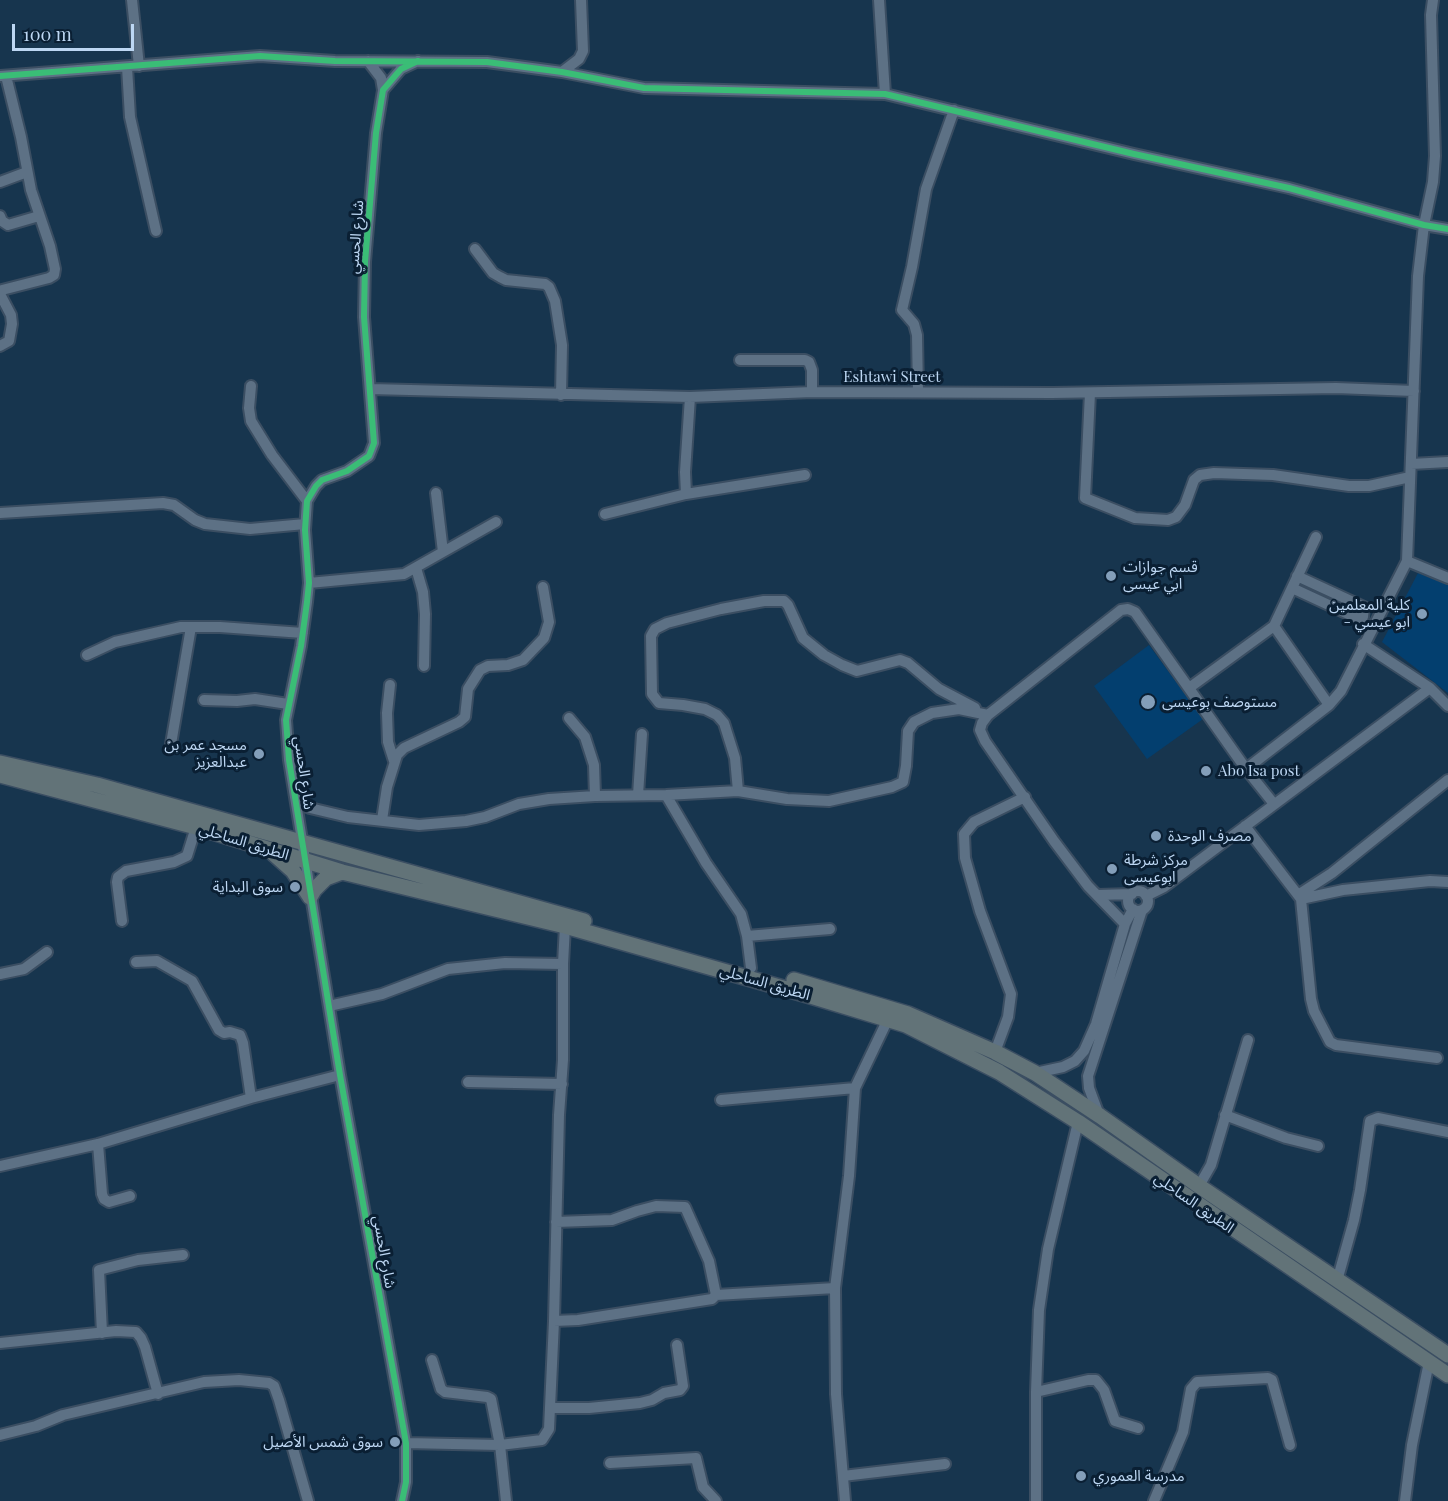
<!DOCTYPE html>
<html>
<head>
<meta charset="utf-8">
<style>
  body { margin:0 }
  #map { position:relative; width:1448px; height:1501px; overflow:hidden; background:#17354e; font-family:"Playfair Display",serif }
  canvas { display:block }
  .scale { position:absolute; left:12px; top:24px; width:122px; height:27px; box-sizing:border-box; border:3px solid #bdd7f3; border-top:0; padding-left:8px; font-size:18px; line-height:21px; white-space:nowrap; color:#bdd7f3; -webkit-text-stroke:4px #0a1f33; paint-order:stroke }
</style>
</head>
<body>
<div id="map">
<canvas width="1448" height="1501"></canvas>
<div class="scale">100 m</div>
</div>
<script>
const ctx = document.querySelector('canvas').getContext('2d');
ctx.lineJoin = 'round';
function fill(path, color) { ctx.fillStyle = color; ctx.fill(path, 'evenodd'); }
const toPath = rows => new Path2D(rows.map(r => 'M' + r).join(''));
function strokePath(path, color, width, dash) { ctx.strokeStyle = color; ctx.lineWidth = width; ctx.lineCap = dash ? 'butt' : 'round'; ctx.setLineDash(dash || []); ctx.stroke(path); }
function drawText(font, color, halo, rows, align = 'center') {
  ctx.font = font + ' "Playfair Display","Noto Sans Arabic",serif'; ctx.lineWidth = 6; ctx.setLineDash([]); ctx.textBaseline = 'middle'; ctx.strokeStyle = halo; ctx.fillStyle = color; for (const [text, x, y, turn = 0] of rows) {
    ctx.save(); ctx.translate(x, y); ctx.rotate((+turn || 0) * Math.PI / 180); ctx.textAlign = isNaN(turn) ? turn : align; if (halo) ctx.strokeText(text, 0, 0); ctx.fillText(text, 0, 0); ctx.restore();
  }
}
fill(toPath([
  [1418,573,1448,585,1448,693,1382,642],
  [1149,645,1203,719,1147,759,1094,686]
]), '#033f6f');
const minor = toPath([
  [132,0,139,66],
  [879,0,885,94],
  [368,61,381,78,383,90],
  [127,67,130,117,156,231],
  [562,72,579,59,583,51,581,0],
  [0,76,260,56,335,61,487,62,562,72,644,88,885,94,1134,154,1289,188,1424,225,1448,229],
  [0,182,27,172],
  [0,216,2,221,8,225,39,216],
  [475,249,493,273,500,277,506,280,545,284,549,287,555,301,562,345,561,395],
  [0,346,9,341,12,324,11,315,0,294,2,290,49,278,54,275,55,269,50,246,31,190,21,137,6,76],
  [740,360,805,360,809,362,812,370,812,392],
  [251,386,249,408,251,421,272,455,307,501],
  [370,389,690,397,812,392,1052,393,1336,388,1414,391],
  [918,392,917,335,914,324,902,310,912,267,926,189,954,110],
  [1090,393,1085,498,1135,518,1168,520,1176,517,1185,505,1194,480,1200,475,1214,473,1273,475,1349,486,1369,486,1410,477],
  [690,397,685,472,686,494,805,475],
  [1411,464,1448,462],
  [436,493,443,552],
  [0,513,163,503,174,505,195,520,205,524,250,529,305,524],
  [605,514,686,494],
  [1407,561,1448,578],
  [416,568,423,592,425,614,424,666],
  [309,583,404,574,496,522],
  [1292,588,1359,619,1363,617,1364,607,1297,576],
  [1274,626,1329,705],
  [87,655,115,642,181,627,220,627,303,633],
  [390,685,387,713,388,742,394,761],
  [1189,688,1274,626,1316,537],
  [1430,688,1448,706],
  [204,700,237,701,255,699,288,704],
  [569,718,585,737,594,765,595,796],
  [171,744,191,627],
  [738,791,735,758,724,723,717,715,705,709,683,705,659,703,652,694,651,636,655,629,667,623,721,609,764,601,784,601,788,605,803,638,824,655,842,665,857,671,900,660,908,663,939,689,975,708],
  [638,795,642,734],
  [666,795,706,863,741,914,747,936,751,968],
  [296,802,310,808,348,817,419,825,466,821,485,817,519,804,549,799,595,796,666,795,738,791,787,799,829,801,892,787,903,782,906,766,908,731,914,722,932,713,959,709,988,715],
  [1274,804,1246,769,1329,705,1341,691,1407,561,1418,276,1424,225,1433,182,1435,156,1431,15,1433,0],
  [382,820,387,787,397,755,404,748,459,722,465,717,468,689,480,670,488,666,508,665,523,660,544,638,549,622,543,587],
  [1245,826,1301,899,1311,999,1314,1011,1330,1042,1336,1045,1437,1058],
  '1128 901a10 10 0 1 1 20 0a10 10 0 1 1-20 0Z',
  [1097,895,1132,894],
  [1298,895,1332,873,1448,780],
  [1146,896,1164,887,1430,688,1363,644],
  [1301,899,1343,890,1430,881,1448,882],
  [122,921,117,882,118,877,126,871,174,862,187,856,196,827],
  [1125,924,1088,886,1054,841,985,741,980,730,982,723,988,715,1121,610,1128,609,1135,612,1246,769],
  [747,936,830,929],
  [136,962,157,961,192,981,219,1030,224,1033,230,1032,240,1035,243,1043,251,1098],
  [0,974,24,969,47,952],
  [329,1006,382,994,448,969,505,963,563,964],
  [995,1052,1008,1017,1011,994,980,911,965,858,964,834,974,822,1025,797],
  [1035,1073,1063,1067,1075,1061,1084,1051,1096,1024,1125,924,1133,909],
  [468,1082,562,1084],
  [721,1100,855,1088],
  [1099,1115,1089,1088,1088,1076,1142,910],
  [1225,1115,1286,1138,1318,1146],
  [98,1144,102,1194,104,1199,109,1202,130,1196],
  [0,1166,98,1144,251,1098,340,1075],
  [1199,1186,1211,1165,1248,1040],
  [556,1222,612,1220,637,1211,656,1206,685,1207,709,1261,716,1295],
  [1337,1281,1354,1220,1360,1190,1370,1121,1378,1118,1448,1132],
  [554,1321,578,1320,712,1299,716,1295,835,1288],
  [102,1333,99,1270,138,1260,183,1255],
  [0,1343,116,1331,136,1332,141,1338,145,1347,158,1394],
  [432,1360,441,1389,445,1392,487,1397,491,1399,500,1445,506,1501],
  [1036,1392,1088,1380,1096,1380,1104,1390,1115,1421,1138,1428],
  [551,1408,589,1408,640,1403,652,1400,664,1393,680,1390,683,1386,677,1345],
  [0,1435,36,1426,63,1415,204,1382,239,1380,269,1383,274,1386,279,1400,308,1501],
  [406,1443,500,1445,542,1440,549,1429,554,1321,559,1115,563,1060,563,964,565,926],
  [610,1463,696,1458,703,1487,716,1501],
  [843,1476,945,1464],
  [402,1501,406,1482,406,1443,340,1075,289,760,286,720,301,646,307,602,309,583,305,530,307,501,316,486,322,480,347,471,369,456,374,443,364,317,365,262,376,133,383,90,401,69,418,61],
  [845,1501,836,1394,835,1288,849,1176,855,1088,888,1019],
  [1036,1501,1036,1392,1039,1310,1048,1249,1078,1122],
  [1154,1501,1183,1432,1191,1389,1197,1382,1268,1378,1272,1380,1290,1445],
  [1405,1501,1412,1445,1429,1362]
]);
const highway = toPath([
  [0,763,97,785,584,921],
  [0,775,196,827,342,872,565,926,804,994,906,1025,999,1072,1078,1122,1448,1375],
  [274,854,293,871,310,897],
  [310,897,314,890,326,878,342,872],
  [794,980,908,1014,995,1052,1035,1073,1100,1116,1199,1186,1448,1355]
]);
strokePath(minor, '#3b4e62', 14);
strokePath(highway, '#3b4e62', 18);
strokePath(minor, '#5d7185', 10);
strokePath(highway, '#627378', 15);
strokePath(toPath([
  [0,76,260,56,335,61,487,62,562,72,644,88,885,94,1134,154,1289,188,1424,225,1448,229],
  [402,1501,406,1482,406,1443,340,1075,289,760,286,720,301,646,307,602,309,583,305,530,307,501,316,486,322,480,347,471,369,456,374,443,364,317,365,262,376,133,383,90,401,69,418,61]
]), '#3abd76', 6);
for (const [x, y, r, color] of [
  [1111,576,6,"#839eb9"],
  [1422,614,6,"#839eb9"],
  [1148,702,8,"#839eb9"],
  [259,754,6,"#839eb9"],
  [1206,771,6,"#839eb9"],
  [1156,836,6,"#839eb9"],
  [1112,869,6,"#839eb9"],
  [295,887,6,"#839eb9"],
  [395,1442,6,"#839eb9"],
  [1081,1476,6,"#839eb9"]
]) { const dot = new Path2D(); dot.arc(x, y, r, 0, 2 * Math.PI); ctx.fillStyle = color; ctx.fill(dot); strokePath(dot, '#0a1f33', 2); }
drawText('15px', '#bdd7f3', '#0a1f33', [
  ["شارع الحسي",356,237,-86],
  ["Eshtawi Street",892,377],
  ["شارع الحسي",304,773,82],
  ["الطريق الساحلي",244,842,17],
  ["الطريق الساحلي",765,983,16],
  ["الطريق الساحلي",1194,1203,35],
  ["شارع الحسي",384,1252,80]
]);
drawText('15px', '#bdd7f3', '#0a1f33', [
  ["قسم جوازات",1123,567],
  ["ابي عيسى",1123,584],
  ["كلية المعلمين",1410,605,"right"],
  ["- ابو عيسي",1410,622,"right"],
  ["مستوصف بوعيسى",1162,702],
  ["مسجد عمر بن",247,745,"right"],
  ["عبدالعزيز",247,762,"right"],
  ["Abo Isa post",1218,771],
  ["مصرف الوحدة",1168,836],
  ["مركز شرطة",1124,860],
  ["ابوعيسى",1124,877],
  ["سوق البداية",283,887,"right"],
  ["سوق شمس الأصيل",383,1442,"right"],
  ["مدرسة العموري",1093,1476]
], 'left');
</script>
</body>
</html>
